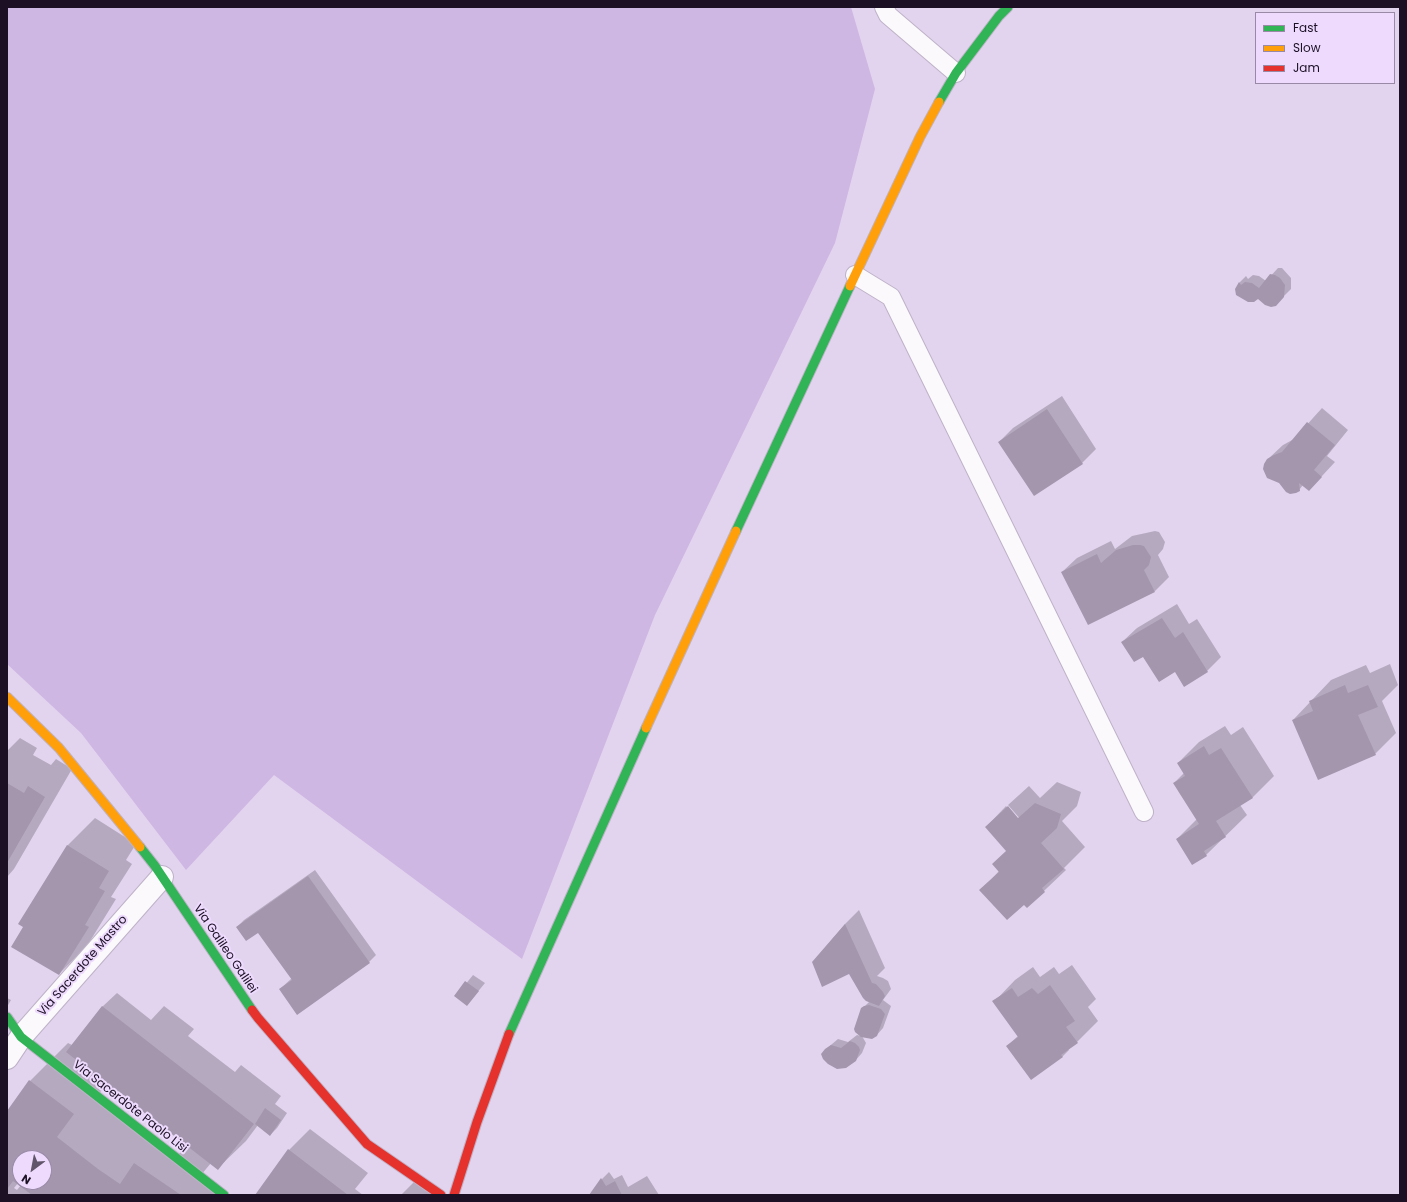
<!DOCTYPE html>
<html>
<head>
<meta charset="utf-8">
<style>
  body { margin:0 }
  #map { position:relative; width:1407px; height:1202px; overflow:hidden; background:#e2d4ee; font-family:Poppins,sans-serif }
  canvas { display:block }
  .frame { position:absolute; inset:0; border:8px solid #1c1025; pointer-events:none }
  .legend { position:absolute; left:1255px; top:12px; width:140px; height:72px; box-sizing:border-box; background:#eddafd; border:1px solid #9989a7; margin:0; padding:5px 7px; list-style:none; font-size:12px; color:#1c1025 }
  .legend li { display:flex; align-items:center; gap:8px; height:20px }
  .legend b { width:20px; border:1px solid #9989a7 }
  .north { position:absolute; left:12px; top:1150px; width:40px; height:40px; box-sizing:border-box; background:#eddafd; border:1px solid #9989a7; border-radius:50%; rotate:212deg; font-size:11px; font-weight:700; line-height:16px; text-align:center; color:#1c1025 }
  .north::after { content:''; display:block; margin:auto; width:14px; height:18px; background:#61556b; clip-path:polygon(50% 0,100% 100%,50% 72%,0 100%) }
</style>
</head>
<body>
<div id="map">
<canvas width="1407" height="1202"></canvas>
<div class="frame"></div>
<ul class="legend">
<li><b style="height:5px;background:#30b455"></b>Fast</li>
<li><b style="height:5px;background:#ff9f0a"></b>Slow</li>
<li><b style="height:5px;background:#e5322d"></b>Jam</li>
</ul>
<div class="north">N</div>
</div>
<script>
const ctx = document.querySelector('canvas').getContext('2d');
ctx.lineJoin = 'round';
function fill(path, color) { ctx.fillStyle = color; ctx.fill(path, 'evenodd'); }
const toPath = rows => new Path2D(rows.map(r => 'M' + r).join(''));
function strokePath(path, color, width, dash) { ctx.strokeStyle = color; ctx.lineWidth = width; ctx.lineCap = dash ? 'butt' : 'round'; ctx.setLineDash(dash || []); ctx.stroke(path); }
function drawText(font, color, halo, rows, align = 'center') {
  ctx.font = font + ' Poppins,sans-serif'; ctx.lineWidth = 4; ctx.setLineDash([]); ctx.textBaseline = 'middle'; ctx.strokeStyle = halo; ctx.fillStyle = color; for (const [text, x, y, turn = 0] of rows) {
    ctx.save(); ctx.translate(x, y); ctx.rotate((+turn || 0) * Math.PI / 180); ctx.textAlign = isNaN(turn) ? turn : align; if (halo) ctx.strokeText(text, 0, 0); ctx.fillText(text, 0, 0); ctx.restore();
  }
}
fill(toPath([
  [7,7,851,7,875,89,835,243,655,615,522,959,274,775,186,870,81,733,7,664]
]), '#cfb7e3');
fill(toPath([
  [1278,268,1282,268,1291,278,1291,289,1275,305,1258,297,1248,301,1239,283,1246,276,1248,279,1253,275,1259,276,1266,281],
  [1062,396,1096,449,1082,463,999,442,1013,428],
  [1322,408,1348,430,1327,456,1335,462,1309,490,1303,485,1299,490,1268,459,1283,445,1294,439],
  [1155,531,1159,532,1165,542,1163,549,1158,555,1169,577,1155,591,1062,572,1077,558,1111,541,1115,549,1132,536],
  [1177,604,1189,624,1197,619,1221,657,1207,671,1175,671,1143,655,1122,642,1137,628],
  [1390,664,1398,685,1382,701,1396,733,1375,754,1293,720,1331,680,1366,665,1370,673],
  [1225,726,1231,735,1243,727,1274,776,1253,797,1240,805,1247,815,1206,855,1193,864,1177,839,1197,819,1174,783,1184,773,1178,763,1199,742],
  [20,738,37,748,33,755,51,765,56,759,72,769,14,869,7,877,7,751],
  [1057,782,1081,792,1077,806,1062,821,1085,847,1064,868,1066,870,1027,907,1024,903,981,890,999,871,1007,851,986,827,1006,806,1021,823,1022,821,1008,805,1029,786,1040,798],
  [95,818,136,844,126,860,132,864,111,897,116,899,87,946,59,974,67,846],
  [315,870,376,955,369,962,280,989,292,978,259,931,237,927,244,920],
  [859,910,885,968,877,976,883,978,888,981,891,989,883,1000,891,1006,883,1028,876,1036,862,1036,866,1043,862,1053,855,1061,826,1049,838,1039,848,1042,857,1035,861,1036,862,1009,870,1001,849,973,813,962,845,924],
  [1072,965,1096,999,1088,1007,1098,1021,1077,1042,1068,1049,1069,1050,1062,1057,1007,1046,1018,1036,994,1002,1015,980,1033,967,1040,977,1054,967,1059,974],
  [473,975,485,983,467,1005,456,996],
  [117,993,151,1020,164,1006,194,1029,188,1036,235,1072,241,1065,281,1096,275,1104,287,1113,277,1128,270,1135,258,1125,246,1141,218,1168,211,1163,201,1175,227,1195,7,1195,7,1112,30,1081,68,1043,72,1045,102,1007],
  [107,1083,188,1145,174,1159,95,1099],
  [20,1158,44,1158,44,1182,20,1182],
  [18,1183,21,1185,17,1190,14,1188],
  [7,998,11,1000,7,1007],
  [310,1129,368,1173,355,1189,363,1195,256,1195,289,1150],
  [609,1172,614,1179,622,1175,628,1187,647,1176,659,1195,591,1195,602,1179],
  [418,1178,439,1195,401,1195]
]), '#0003');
fill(toPath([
  [1270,274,1275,275,1280,278,1285,285,1284,297,1276,306,1271,307,1265,305,1258,299,1254,302,1248,302,1236,295,1235,289,1239,282,1241,285,1245,282,1252,283,1259,288],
  [1047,409,1083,464,1034,496,998,442],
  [1307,422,1335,445,1314,470,1322,477,1309,491,1299,483,1300,491,1296,493,1290,494,1286,492,1279,483,1267,478,1263,469,1264,464,1267,459,1274,455,1282,452],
  [1133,545,1140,545,1144,546,1151,557,1149,565,1144,570,1155,592,1088,625,1061,572,1097,554,1101,563,1116,550],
  [1162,618,1175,638,1183,632,1208,672,1184,687,1175,672,1159,682,1143,657,1134,662,1121,642],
  [1345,685,1348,693,1368,685,1378,707,1358,715,1376,755,1318,780,1292,720,1313,711,1309,701],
  [1204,746,1209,755,1221,748,1253,798,1216,821,1226,837,1204,851,1207,856,1192,865,1176,839,1199,824,1173,783,1185,776,1177,763],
  [7,783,24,793,28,786,45,797,7,863],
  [1035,803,1061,814,1057,828,1041,843,1064,869,1042,888,1045,892,1027,908,1024,905,1007,920,979,890,999,872,992,864,1006,851,985,827,1008,806,1018,818],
  [67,845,109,871,99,888,105,891,85,925,89,927,59,975,11,947,23,927,18,924],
  [308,876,370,963,297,1015,279,989,292,980,258,933,246,941,236,927],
  [845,924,872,983,876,984,883,992,885,996,879,1006,866,1001,863,998,849,974,822,987,812,962],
  [465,981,479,991,467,1006,454,996],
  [1050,985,1075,1021,1066,1027,1078,1043,1061,1055,1063,1057,1031,1080,1006,1046,1018,1037,992,1001,1012,988,1018,997,1032,988,1038,994],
  [869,1005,881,1009,885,1014,877,1036,872,1039,861,1037,855,1032,854,1029,861,1008,864,1006],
  [102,1006,254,1124,218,1170,66,1052],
  [850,1041,855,1043,859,1047,860,1050,856,1061,846,1068,837,1069,828,1064,823,1059,821,1054,825,1049,831,1045,841,1048],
  [29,1080,74,1114,57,1137,98,1169,120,1184,134,1163,181,1195,32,1195,13,1181,7,1189,7,1111],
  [20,1158,44,1158,44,1182,20,1182],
  [265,1108,281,1120,270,1136,255,1124],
  [288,1149,348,1195,255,1195],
  [601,1178,606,1186,615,1181,622,1195,589,1195]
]), '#a396ad');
const lane = toPath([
  [884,7,888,15,956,73],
  [855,275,891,297,1144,812]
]);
const street = toPath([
  [7,1058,21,1037,162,877]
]);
const fast = toPath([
  [939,102,956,73,999,16,1008,7],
  [736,531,850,286],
  [140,847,155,866,252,1010],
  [7,1017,21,1037,224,1195],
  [509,1034,646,728]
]);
const slow = toPath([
  [850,286,920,137,939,102],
  [7,697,59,748,140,847],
  [646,728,736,531]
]);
const jam = toPath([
  [252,1010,258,1018,367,1144,441,1195],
  [454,1195,477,1122,509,1034]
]);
strokePath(lane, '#beb2c8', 20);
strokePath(street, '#beb2c8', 24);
strokePath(fast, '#beb2c8', 11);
strokePath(slow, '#beb2c8', 11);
strokePath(jam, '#beb2c8', 11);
strokePath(lane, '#fbf9fc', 18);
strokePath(street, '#fbf9fc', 22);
strokePath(fast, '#30b455', 9);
strokePath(slow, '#ff9f0a', 9);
strokePath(jam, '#e5322d', 9);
drawText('12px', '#1c1025', '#eddafd', [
  ["Via Galileo Galilei",225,949,56],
  ["Via Sacerdote Mastro",83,966,-49],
  ["Via Sacerdote Paolo Lisi",130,1107,38]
]);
</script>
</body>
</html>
